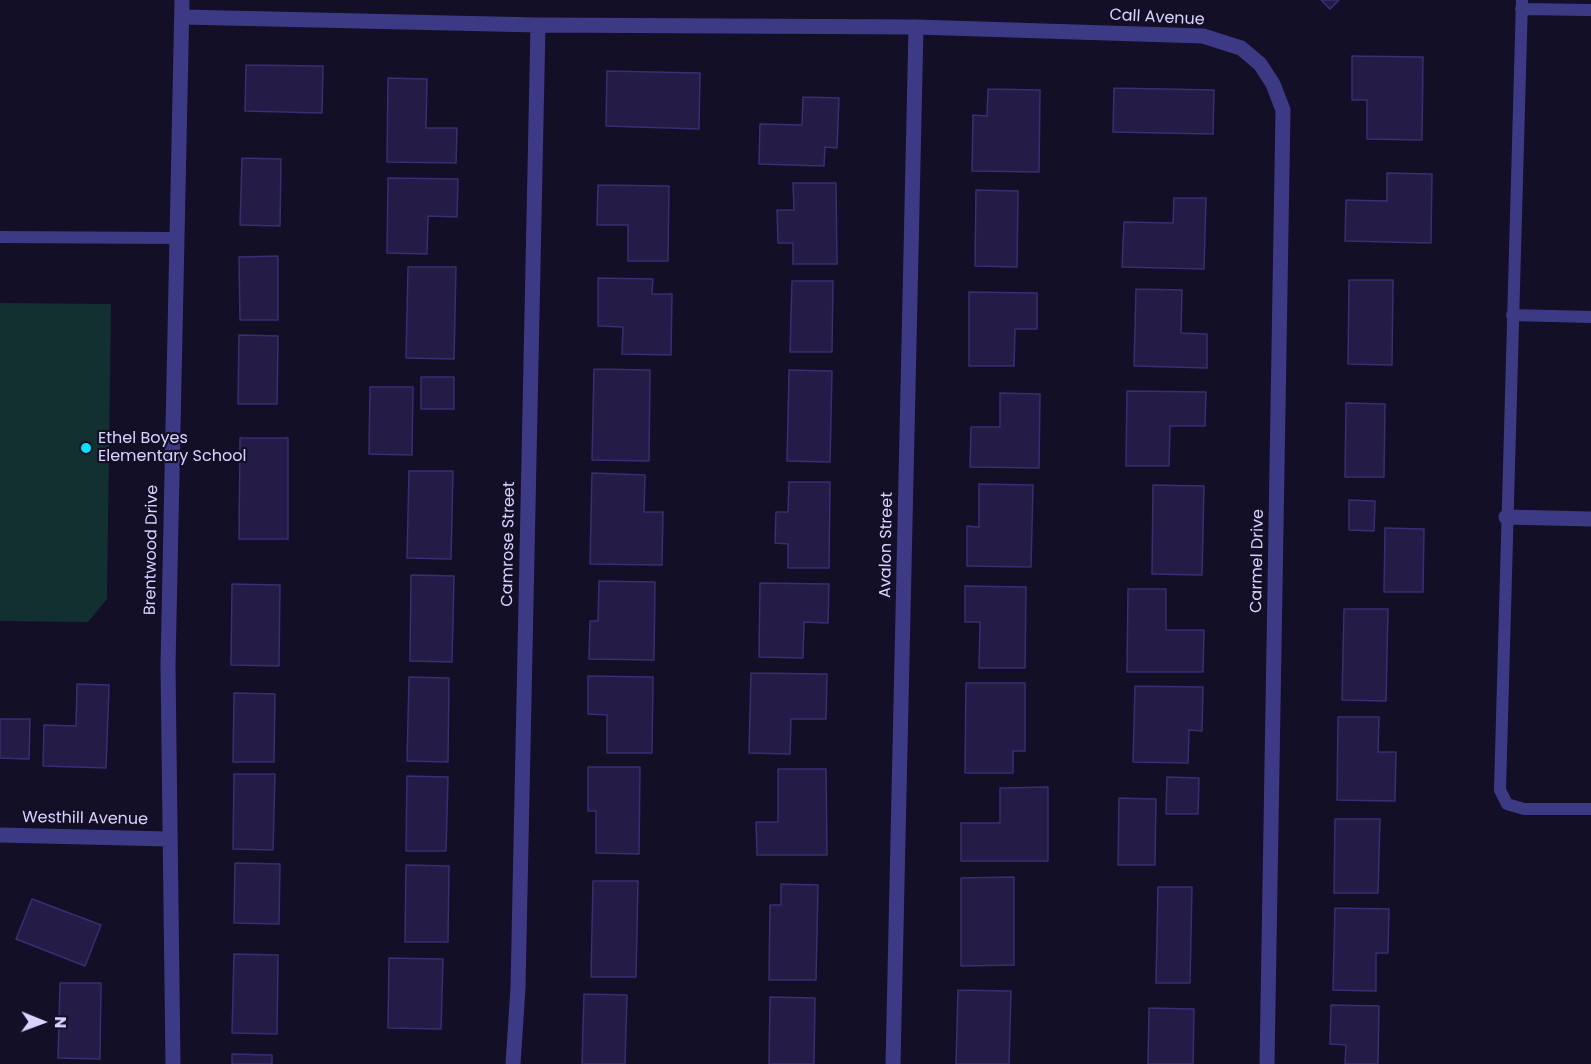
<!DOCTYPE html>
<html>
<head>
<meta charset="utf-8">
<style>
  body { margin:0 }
  #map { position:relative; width:1591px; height:1064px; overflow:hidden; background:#130f26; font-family:Poppins,sans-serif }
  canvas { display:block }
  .north { position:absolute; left:12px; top:992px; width:60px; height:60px; -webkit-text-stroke:4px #130f26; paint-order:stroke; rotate:91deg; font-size:16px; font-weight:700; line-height:24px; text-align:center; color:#d9d4ff }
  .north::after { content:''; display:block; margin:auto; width:21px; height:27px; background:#d9d4ff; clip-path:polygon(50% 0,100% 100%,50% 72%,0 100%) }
</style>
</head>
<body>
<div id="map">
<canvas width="1591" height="1064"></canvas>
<div class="north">N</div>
</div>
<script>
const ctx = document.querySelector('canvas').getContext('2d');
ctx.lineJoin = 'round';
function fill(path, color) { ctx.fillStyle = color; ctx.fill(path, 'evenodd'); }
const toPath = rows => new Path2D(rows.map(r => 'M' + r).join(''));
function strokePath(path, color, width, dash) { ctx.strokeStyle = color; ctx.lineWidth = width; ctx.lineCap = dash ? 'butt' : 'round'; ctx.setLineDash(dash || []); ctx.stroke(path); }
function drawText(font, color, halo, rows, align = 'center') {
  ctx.font = font + ' Poppins,sans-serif'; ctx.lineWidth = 4.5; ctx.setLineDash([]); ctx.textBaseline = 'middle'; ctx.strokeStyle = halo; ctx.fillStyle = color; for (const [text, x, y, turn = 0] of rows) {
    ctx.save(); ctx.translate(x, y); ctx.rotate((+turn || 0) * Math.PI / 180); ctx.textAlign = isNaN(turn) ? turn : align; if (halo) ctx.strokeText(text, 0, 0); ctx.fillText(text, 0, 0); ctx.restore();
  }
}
fill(toPath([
  [0,303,111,304,107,599,88,622,0,621]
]), '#12302f');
const building = toPath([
  [1321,0,1339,0,1330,9,1321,0],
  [1352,56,1423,57,1422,140,1367,139,1367,100,1352,100,1352,56],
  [246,65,323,66,322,113,245,111,246,65],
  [607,71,700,73,699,129,606,126,607,71],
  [388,78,427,79,426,128,457,128,456,163,387,162,388,78],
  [1114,88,1214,90,1213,134,1113,132,1114,88],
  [988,89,1040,90,1039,172,972,171,973,115,987,116,988,89],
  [803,97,839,98,837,148,825,147,824,166,759,164,760,124,802,125,803,97],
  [242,158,281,159,280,226,240,225,242,158],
  [1387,173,1432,174,1431,243,1345,241,1346,200,1387,201,1387,173],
  [388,178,458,179,457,217,428,216,427,254,387,253,388,178],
  [793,183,836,183,837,264,793,264,793,243,778,243,777,210,794,210,793,183],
  [598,185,669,186,668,261,628,261,628,225,597,225,598,185],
  [976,190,1018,191,1017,267,975,266,976,190],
  [1174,198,1206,198,1204,269,1122,267,1124,222,1173,223,1174,198],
  [278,256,278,320,240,320,239,257,278,256],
  [408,267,456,267,454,359,406,358,408,267],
  [598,278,653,279,652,294,672,294,671,355,622,354,623,327,598,326,598,278],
  [1349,280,1393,280,1392,365,1348,364,1349,280],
  [792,281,833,281,832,352,790,352,792,281],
  [1136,289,1182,290,1181,333,1207,334,1207,368,1134,366,1136,289],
  [969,292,1037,293,1037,329,1015,329,1014,366,969,366,969,292],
  [239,335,278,336,277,404,238,404,239,335],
  [594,369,650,370,649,461,592,460,594,369],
  [789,370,832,371,830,462,787,461,789,370],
  [421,377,454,377,454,409,421,409,421,377],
  [370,387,413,387,412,455,369,454,370,387],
  [1127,391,1206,392,1205,426,1170,426,1169,466,1126,466,1127,391],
  [1000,393,1040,394,1039,468,970,467,971,427,1000,427,1000,393],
  [1346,403,1385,404,1384,477,1345,477,1346,403],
  [240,438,288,438,288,539,239,539,240,438],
  [409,471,453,471,451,559,407,558,409,471],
  [592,473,645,475,644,512,663,512,662,565,590,564,592,473],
  [789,482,830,482,829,568,788,568,788,544,775,543,776,512,788,512,789,482],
  [979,484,1033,485,1031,567,967,566,967,526,979,527,979,484],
  [1153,485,1204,486,1202,575,1152,574,1153,485],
  [1349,500,1375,501,1374,531,1349,530,1349,500],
  [1385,528,1424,529,1423,592,1384,592,1385,528],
  [411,575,454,576,452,662,410,661,411,575],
  [599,581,655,582,654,660,589,659,590,621,598,621,599,581],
  [760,583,829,584,828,623,804,622,803,658,759,657,760,583],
  [232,584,280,585,279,666,231,665,232,584],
  [965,586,1026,587,1025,668,979,668,980,622,965,622,965,586],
  [1128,589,1166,589,1166,630,1204,630,1203,672,1127,672,1128,589],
  [1344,609,1388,609,1386,701,1342,700,1344,609],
  [751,673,827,674,826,719,791,719,790,754,749,753,751,673],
  [588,676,653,677,652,753,607,753,607,715,588,714,588,676],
  [409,677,449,678,448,762,407,761,409,677],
  [966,683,1025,683,1025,751,1013,751,1013,773,965,773,966,683],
  [77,684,109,685,106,768,43,766,44,725,76,726,77,684],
  [1135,686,1203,687,1202,731,1189,730,1188,763,1133,762,1135,686],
  [234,693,275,694,274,762,233,762,234,693],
  [1338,717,1379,717,1378,752,1396,752,1395,801,1337,800,1338,717],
  [0,719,30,719,29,759,0,758,0,719],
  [588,767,640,767,639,854,596,853,596,811,588,811,588,767],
  [778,769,826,769,827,855,757,855,756,822,778,822,778,769],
  [234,774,275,774,273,850,233,849,234,774],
  [407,776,448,777,446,851,406,851,407,776],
  [1167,777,1199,778,1198,814,1166,814,1167,777],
  [1048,787,1048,861,961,861,961,823,1000,823,1000,788,1048,787],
  [1119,798,1156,799,1155,865,1118,865,1119,798],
  [1335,819,1380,819,1378,893,1334,893,1335,819],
  [235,863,280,864,279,924,234,923,235,863],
  [406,865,449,866,448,942,405,942,406,865],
  [1014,877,1014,965,961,966,961,878,1014,877],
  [593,881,638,881,636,977,591,977,593,881],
  [781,884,818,885,816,980,769,980,770,905,781,905,781,884],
  [1158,887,1192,887,1190,983,1156,983,1158,887],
  [32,899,101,925,85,966,16,939,32,899],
  [1335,908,1389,909,1388,953,1376,953,1376,991,1333,990,1335,908],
  [234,954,278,955,277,1034,232,1033,234,954],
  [389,958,443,959,441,1029,388,1028,389,958],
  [60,983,101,983,100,1059,58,1058,60,983],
  [958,990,1011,991,1009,1064,956,1064,958,990],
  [584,994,627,995,625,1064,582,1064,584,994],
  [770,997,815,998,814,1064,769,1064,770,997],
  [1331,1005,1379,1006,1378,1064,1345,1064,1346,1045,1330,1044,1331,1005],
  [1149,1008,1194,1009,1193,1064,1148,1064,1149,1008],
  [232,1054,272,1055,272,1064,232,1064,232,1054]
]);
fill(building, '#241b47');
strokePath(building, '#3b2d73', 1.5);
strokePath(toPath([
  [1522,0,1500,790,1507,804,1524,809,1591,809],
  [1521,9,1591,10],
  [0,237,177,238],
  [1512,315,1591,317]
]), '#3d3a85', 12);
strokePath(toPath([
  [182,17,538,25,916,27,1203,36,1241,48,1260,64,1273,84,1283,110,1267,1064],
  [1506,517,1591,519],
  [0,835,169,839],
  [173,1064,168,665,182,0],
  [513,1064,518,988,538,25],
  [893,1064,916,27]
]), '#3d3a85', 15);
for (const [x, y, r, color] of [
  [86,448,6,"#00e5ff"]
]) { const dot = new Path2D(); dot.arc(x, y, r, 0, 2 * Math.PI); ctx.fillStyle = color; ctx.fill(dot); strokePath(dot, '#130f26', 2); }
drawText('16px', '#d9d4ff', '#130f26', [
  ["Call Avenue",1157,18,3],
  ["Camrose Street",509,544,-89],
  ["Avalon Street",887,545,-89],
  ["Brentwood Drive",152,550,-89],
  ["Carmel Drive",1258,561,-89],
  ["Westhill Avenue",85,819,1]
]);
drawText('16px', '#d9d4ff', '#130f26', [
  ["Ethel Boyes",98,439],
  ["Elementary School",98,457]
], 'left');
</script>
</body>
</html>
